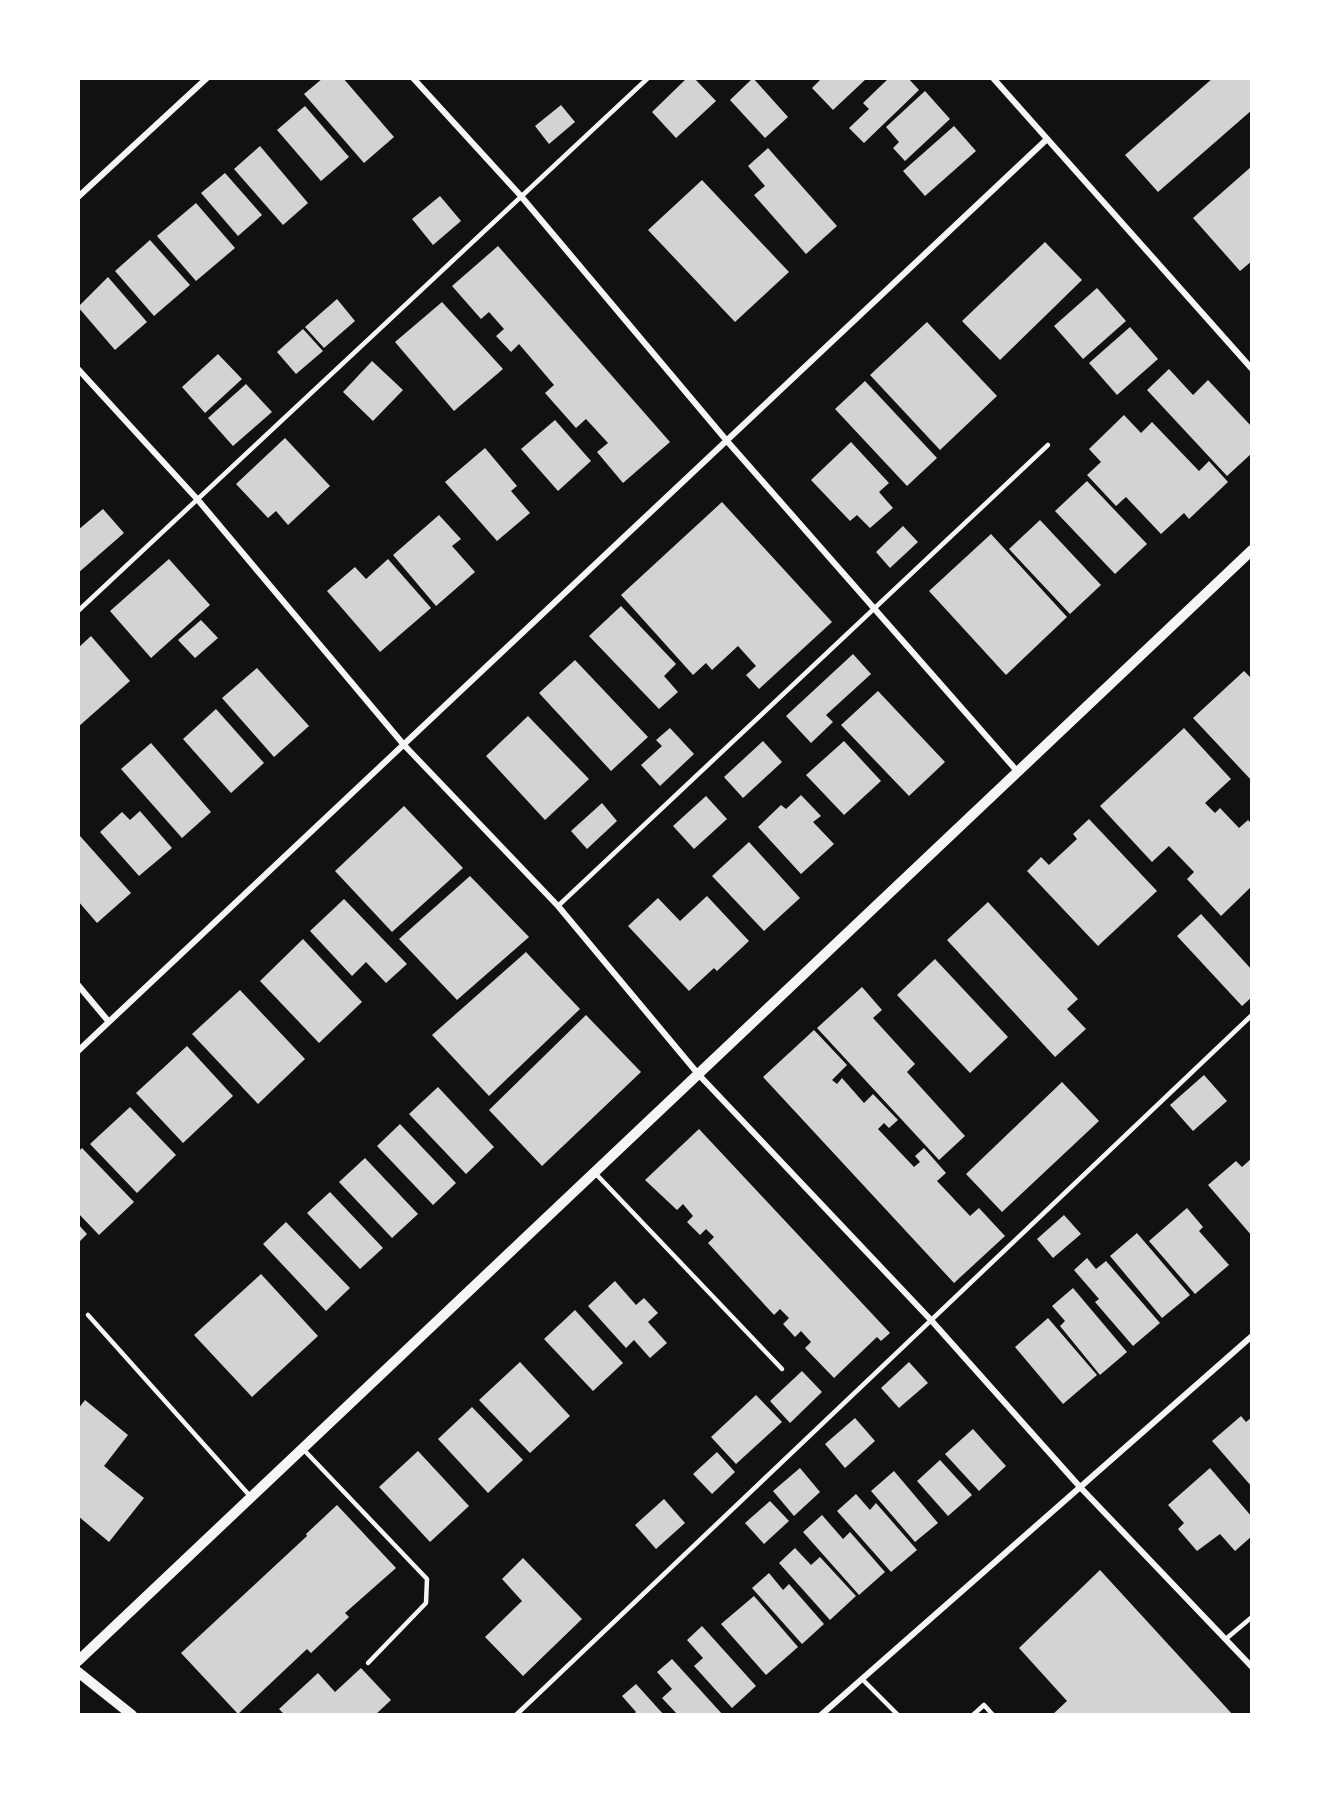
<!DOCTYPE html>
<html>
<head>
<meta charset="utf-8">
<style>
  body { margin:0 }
  #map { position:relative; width:1330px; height:1793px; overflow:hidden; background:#111; font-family:"Source Serif 4",serif }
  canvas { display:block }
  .frame { position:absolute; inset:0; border:80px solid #fff; pointer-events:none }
</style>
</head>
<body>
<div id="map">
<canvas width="1330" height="1793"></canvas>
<div class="frame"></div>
</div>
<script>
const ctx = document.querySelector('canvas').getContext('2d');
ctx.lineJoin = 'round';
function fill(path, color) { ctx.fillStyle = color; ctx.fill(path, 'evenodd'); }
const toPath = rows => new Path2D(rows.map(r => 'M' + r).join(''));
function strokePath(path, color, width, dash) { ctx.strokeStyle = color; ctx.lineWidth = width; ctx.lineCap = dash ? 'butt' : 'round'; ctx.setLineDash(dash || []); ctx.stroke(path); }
fill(toPath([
  [323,78,343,78,394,137,364,163,304,94],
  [687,78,694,78,716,101,676,138,652,112],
  [753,78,788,117,765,138,730,100],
  [822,78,867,78,833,110,812,88],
  [889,78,908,78,919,90,864,143,849,128,869,109,863,103],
  [1213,78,1252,78,1252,110,1158,192,1125,155],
  [925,91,950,119,905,161,893,148,899,142,886,127],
  [561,105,575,122,549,144,535,126],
  [305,106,349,157,321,181,277,130],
  [954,126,976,151,925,196,903,171],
  [260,146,308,203,283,225,234,169],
  [768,148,837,226,806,254,754,195,765,186,748,166],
  [1252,166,1252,261,1240,271,1193,218],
  [225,173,262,215,238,236,201,193],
  [702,180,789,272,735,322,648,230],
  [440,196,461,221,433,245,412,219],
  [196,203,235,248,196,281,157,236],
  [150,240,190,285,154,316,115,271],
  [1045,242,1082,280,1000,360,962,321],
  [498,246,670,442,623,483,597,452,608,443,586,419,576,428,545,393,554,385,519,344,511,352,496,336,504,329,489,312,481,319,452,286],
  [108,277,147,322,115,350,78,307],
  [1097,288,1126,321,1083,359,1054,326],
  [337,299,355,321,324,348,305,327],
  [442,302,503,369,454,411,395,342],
  [927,322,997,396,940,450,870,375],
  [1130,327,1158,359,1117,395,1089,363],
  [303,329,323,351,296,374,277,352],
  [218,354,242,379,205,413,182,387],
  [372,361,403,390,373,421,343,392],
  [1169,369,1193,395,1208,380,1252,427,1252,453,1227,476,1147,390],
  [865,381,937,458,907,486,835,409],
  [246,384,272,412,233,446,208,418],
  [1124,415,1141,433,1152,422,1199,471,1209,461,1228,482,1189,519,1184,513,1161,534,1126,497,1116,506,1087,475,1101,462,1089,449],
  [555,420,591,461,558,491,521,449],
  [285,438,330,486,288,525,276,511,268,518,236,484],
  [851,442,889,483,879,492,893,508,870,528,857,515,850,521,811,480],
  [485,448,517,486,511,491,530,513,497,541,445,482],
  [1087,481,1147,544,1115,574,1055,511],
  [722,502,832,622,759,689,746,675,756,666,738,646,712,670,706,663,693,675,621,595],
  [103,509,124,533,78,573,78,530],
  [439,515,461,539,452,546,475,572,436,606,393,555],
  [1040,520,1101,585,1070,614,1009,549],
  [903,526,918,542,890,568,876,552],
  [991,534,1067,617,1006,675,929,591],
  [169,559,210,605,151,658,110,611],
  [388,559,431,608,380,652,327,591,355,567,366,579],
  [621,606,676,664,664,676,678,692,659,709,589,636],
  [201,620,218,638,195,658,178,640],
  [91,636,130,681,78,727,78,648],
  [853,654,871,674,826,715,833,722,811,743,786,716],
  [575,660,648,737,611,771,539,693],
  [257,668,309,726,274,757,222,698],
  [1244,671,1252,679,1252,781,1193,718],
  [878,691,945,762,909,796,841,725],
  [216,709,264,763,231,793,183,739],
  [528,716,589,779,545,820,486,756],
  [670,728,694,754,660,786,641,765,662,746,656,740],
  [1184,728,1231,779,1205,803,1215,813,1220,808,1239,828,1248,820,1252,824,1252,886,1221,916,1187,879,1194,872,1169,846,1152,862,1100,806],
  [763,741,782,762,743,798,724,777],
  [844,741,881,781,844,815,806,775],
  [151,743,211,812,182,838,121,769],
  [801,795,821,816,813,822,834,844,801,874,758,827,781,805,786,809],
  [706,796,727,819,694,849,673,826],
  [602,803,617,821,587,849,571,831],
  [404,806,463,868,392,932,335,871],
  [140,811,172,848,139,876,100,832,122,812,130,820],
  [1089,819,1157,891,1098,946,1027,871,1041,857,1049,865,1077,839,1073,834],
  [80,836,131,893,97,923,78,901],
  [749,842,800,898,764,931,712,876],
  [470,876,529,937,457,1000,399,939],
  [707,896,749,941,717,971,714,968,689,991,628,926,658,898,680,921],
  [344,899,407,964,386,983,366,962,352,976,310,931],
  [988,902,1078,999,1067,1009,1086,1029,1055,1057,947,940],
  [1201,914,1252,970,1252,997,1242,1006,1177,936],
  [303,939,362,1002,319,1043,260,981],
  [526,952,580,1009,489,1096,432,1035],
  [935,959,1008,1037,970,1073,897,995],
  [862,987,882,1010,873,1018,915,1064,907,1072,965,1136,939,1160,817,1028],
  [240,990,305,1059,258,1104,192,1034],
  [586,1015,641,1072,542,1166,489,1110],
  [814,1030,847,1065,832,1080,837,1084,842,1078,864,1103,873,1094,898,1120,889,1128,884,1123,878,1129,914,1167,920,1162,915,1156,924,1148,946,1173,937,1181,970,1216,979,1208,1005,1236,954,1283,763,1077],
  [187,1046,233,1096,183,1143,136,1093],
  [1204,1075,1227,1101,1193,1131,1170,1105],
  [1062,1082,1099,1121,1002,1212,966,1174],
  [438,1087,494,1147,466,1174,409,1114],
  [130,1107,176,1155,137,1193,90,1144],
  [400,1124,456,1183,433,1205,377,1146],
  [699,1129,890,1333,881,1341,877,1337,834,1378,805,1348,811,1342,801,1331,795,1337,783,1324,789,1318,780,1309,774,1315,708,1243,714,1237,706,1229,700,1235,687,1222,693,1216,683,1204,677,1210,645,1180],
  [82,1148,134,1202,99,1235,78,1213,78,1152],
  [365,1158,418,1214,392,1238,339,1182],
  [1252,1158,1252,1236,1208,1185,1236,1161,1242,1167],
  [330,1192,383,1248,360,1269,307,1213],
  [1187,1208,1203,1227,1199,1231,1229,1265,1195,1294,1149,1241],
  [1064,1215,1081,1234,1053,1258,1037,1239],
  [286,1222,350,1288,326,1311,263,1244],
  [78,1224,87,1234,78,1243],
  [1137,1233,1190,1295,1162,1318,1110,1256],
  [1087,1258,1096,1269,1106,1261,1160,1323,1133,1346,1095,1302,1099,1299,1074,1270],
  [261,1274,318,1336,252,1397,194,1335],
  [615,1281,636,1305,644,1298,658,1313,648,1322,667,1343,650,1358,634,1340,626,1348,588,1306],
  [1073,1288,1127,1352,1100,1375,1060,1326,1065,1321,1052,1306],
  [575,1310,623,1363,593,1391,544,1339],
  [1048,1318,1097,1375,1063,1404,1015,1347],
  [520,1362,570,1416,530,1453,479,1400],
  [909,1362,928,1383,899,1408,881,1388],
  [802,1371,822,1392,790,1423,770,1401],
  [756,1395,782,1422,736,1464,711,1437],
  [85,1400,128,1435,104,1466,144,1498,109,1542,78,1516,78,1409],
  [472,1407,523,1460,488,1493,438,1439],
  [1241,1416,1246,1422,1252,1417,1252,1487,1212,1441],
  [855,1418,875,1441,845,1468,825,1444],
  [973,1429,1006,1466,979,1491,945,1454],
  [418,1451,469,1506,430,1542,379,1487],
  [717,1452,735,1472,712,1494,693,1474],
  [940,1460,972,1495,948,1516,917,1481],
  [800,1468,820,1492,794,1516,773,1491],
  [1210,1468,1252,1517,1252,1536,1235,1551,1220,1534,1197,1551,1178,1529,1184,1523,1168,1505],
  [894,1471,938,1523,915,1542,871,1491],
  [856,1494,870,1510,876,1503,917,1550,891,1572,837,1511],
  [664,1499,685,1523,656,1549,635,1525],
  [770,1501,789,1521,764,1544,745,1523],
  [337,1505,396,1568,345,1613,349,1617,311,1653,307,1649,238,1714,181,1653,307,1536,306,1534],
  [822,1515,843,1539,850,1532,885,1572,859,1595,803,1532],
  [795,1548,811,1565,820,1557,856,1596,830,1620,779,1563],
  [523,1558,582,1619,523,1676,485,1637,522,1601,502,1579],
  [1100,1570,1233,1715,1052,1715,1067,1701,1019,1648],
  [769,1573,783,1590,789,1584,824,1624,802,1644,752,1588],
  [754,1596,798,1647,766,1675,721,1624],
  [702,1626,756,1686,732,1708,694,1666,703,1658,687,1640],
  [672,1659,723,1715,678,1715,662,1698,672,1689,657,1672],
  [361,1668,391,1700,375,1715,285,1715,279,1709,318,1673,335,1692],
  [636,1684,664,1715,633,1715,636,1712,622,1696]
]), '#d3d3d3');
strokePath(toPath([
  [78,611,648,78],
  [558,906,1048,445],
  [596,1174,782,1369],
  [88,1315,250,1496],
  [303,1449,427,1579,426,1603,368,1663],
  [1227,1638,1252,1617],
  [862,1679,898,1715],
  [516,1715,1252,1015],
  [973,1715,984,1705,993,1715]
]), '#f5f5f5', 4.5);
strokePath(toPath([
  [413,78,520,195,727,441,1017,771],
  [993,78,1252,369],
  [78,197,207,78],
  [78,369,198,500,404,745,558,906,699,1075,930,1319,1080,1487,1252,1667],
  [78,985,109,1022],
  [78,1051,1046,140],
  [821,1715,1252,1336]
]), '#f5f5f5', 6);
strokePath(toPath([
  [78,1661,1252,550],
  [78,1672,132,1715]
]), '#f5f5f5', 10);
</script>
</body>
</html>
